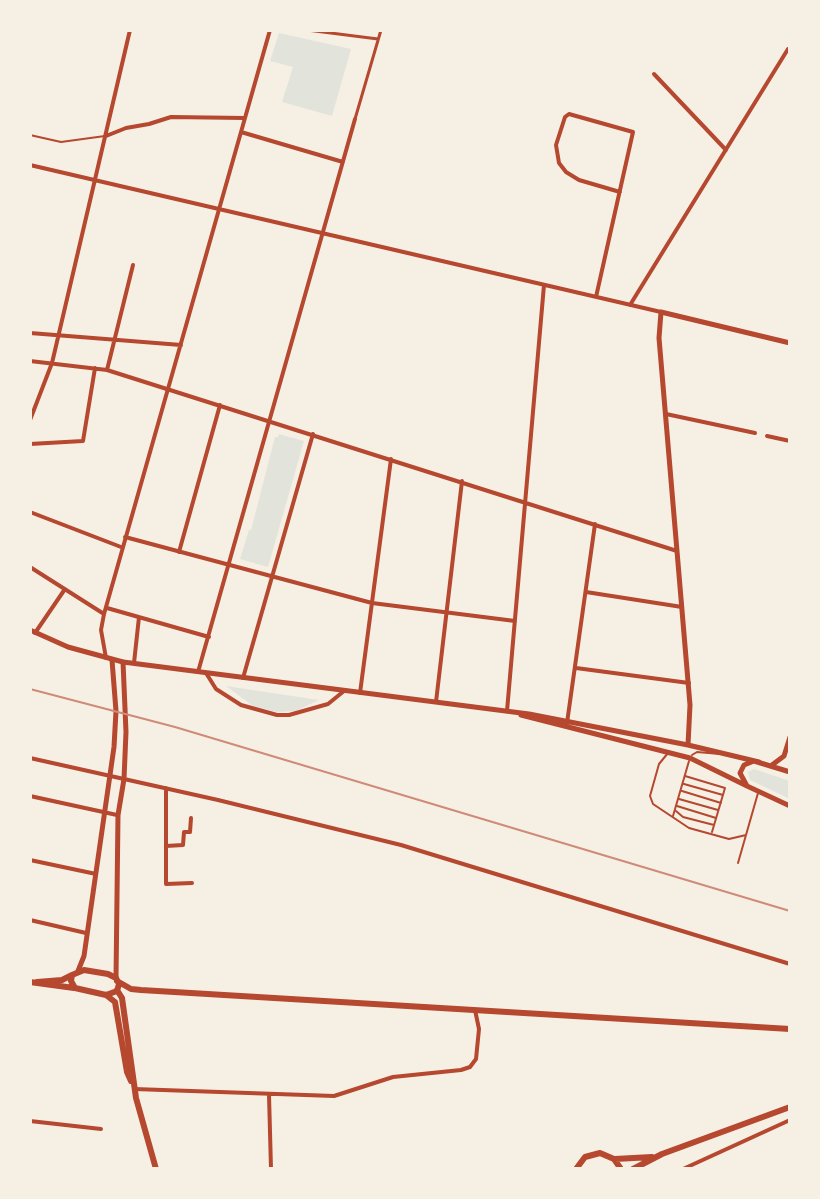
<!DOCTYPE html>
<html>
<head>
<meta charset="utf-8">
<style>
  body { margin:0 }
  #map { position:relative; width:820px; height:1199px; overflow:hidden; background:#f6efe4; font-family:"Varela Round",sans-serif }
  canvas { display:block }
  .frame { position:absolute; inset:0; border:32px solid #f6efe4; pointer-events:none }
</style>
</head>
<body>
<div id="map">
<canvas width="820" height="1199"></canvas>
<div class="frame"></div>
</div>
<script>
const ctx = document.querySelector('canvas').getContext('2d');
ctx.lineJoin = 'round';
function fill(path, color) { ctx.fillStyle = color; ctx.fill(path, 'evenodd'); }
const toPath = rows => new Path2D(rows.map(r => 'M' + r).join(''));
function strokePath(path, color, width, dash) { ctx.strokeStyle = color; ctx.lineWidth = width; ctx.lineCap = dash ? 'butt' : 'round'; ctx.setLineDash(dash || []); ctx.stroke(path); }
fill(toPath([
  [279,33,351,49,332,116,282,102,293,67,270,61],
  [279,434,304,441,268,567,240,559,249,530,251,530,275,437,278,437],
  [226,686,319,700,296,711,276,712,253,706],
  [754,769,790,781,790,799,750,780,748,772]
]), '#e2e4dc');
strokePath(toPath([
  [30,135,61,142,105,136],
  [668,753,659,764,650,796,653,804,689,828,729,839,746,835],
  [692,755,697,752,720,754],
  [685,776,725,788,712,832],
  [684,784,723,795],
  [682,791,721,803],
  [679,799,718,810],
  [677,806,716,818],
  [676,811,683,817,714,825],
  [673,816,689,761],
  [738,863,758,793]
]), '#b5482f', 2);
strokePath(toPath([
  [307,30,378,39],
  [355,119,381,30]
]), '#b5482f', 3);
strokePath(toPath([
  [654,74,726,150],
  [241,132,343,162],
  [106,136,126,128,149,124,171,117,244,118],
  [30,165,661,312],
  [596,297,633,132,569,114,565,117,556,145,559,163,566,172,579,180,620,192],
  [630,305,788,49],
  [30,333,181,345],
  [30,361,107,370,677,551],
  [107,370,133,265],
  [666,414,755,433],
  [30,420,52,363,130,30],
  [767,436,790,441],
  [30,444,83,441,95,368],
  [30,512,121,547],
  [125,537,372,603,515,621],
  [179,552,220,405],
  [30,567,104,614],
  [586,592,682,607],
  [107,608,209,637],
  [35,633,65,589],
  [106,658,101,630,104,614,270,30],
  [134,663,139,617],
  [576,668,689,683],
  [198,672,355,119],
  [206,673,216,689,241,705,277,715,289,715,328,704,344,691],
  [243,678,313,434],
  [360,693,391,459],
  [436,702,462,481],
  [507,711,544,285],
  [567,723,595,524],
  [30,758,218,800,401,845,790,964],
  [166,788,166,884,192,883],
  [30,796,117,815],
  [166,846,183,845,184,832,190,832,191,818],
  [30,860,96,874],
  [30,920,86,933],
  [134,1089,334,1096,393,1077,461,1070,470,1067,476,1059,479,1029,475,1010],
  [269,1095,271,1169],
  [30,1121,101,1129],
  [683,1169,790,1120]
]), '#b5482f', 4);
strokePath(toPath([
  [78,971,84,956,114,747,116,711,112,660],
  [116,978,118,815,124,779,126,732,123,662]
]), '#b5482f', 5);
strokePath(toPath([
  [30,630,68,647,123,662,529,714,688,745,759,762],
  [521,715,690,758,747,786],
  [688,745,690,705,659,338,661,312,790,343],
  [772,765,784,756,790,737],
  [790,772,754,761,744,765,740,773,747,786,790,806]
]), '#b5482f', 5);
strokePath(toPath([
  [84,970,108,974,116,978,119,984,117,991,106,995,75,988,71,981,72,975,84,970],
  [117,981,131,989,141,990,790,1029],
  [30,982,74,988],
  [37,982,62,980,72,975],
  [117,990,122,998,136,1098,156,1169],
  [106,995,115,1002,127,1072,131,1081],
  [615,1159,652,1157],
  [576,1169,585,1157,600,1153,614,1159,621,1169],
  [633,1169,662,1154,790,1107]
]), '#b5482f', 6);
strokePath(toPath([
  [30,689,175,727,790,911]
]), '#cf8b77', 2);
</script>
</body>
</html>
